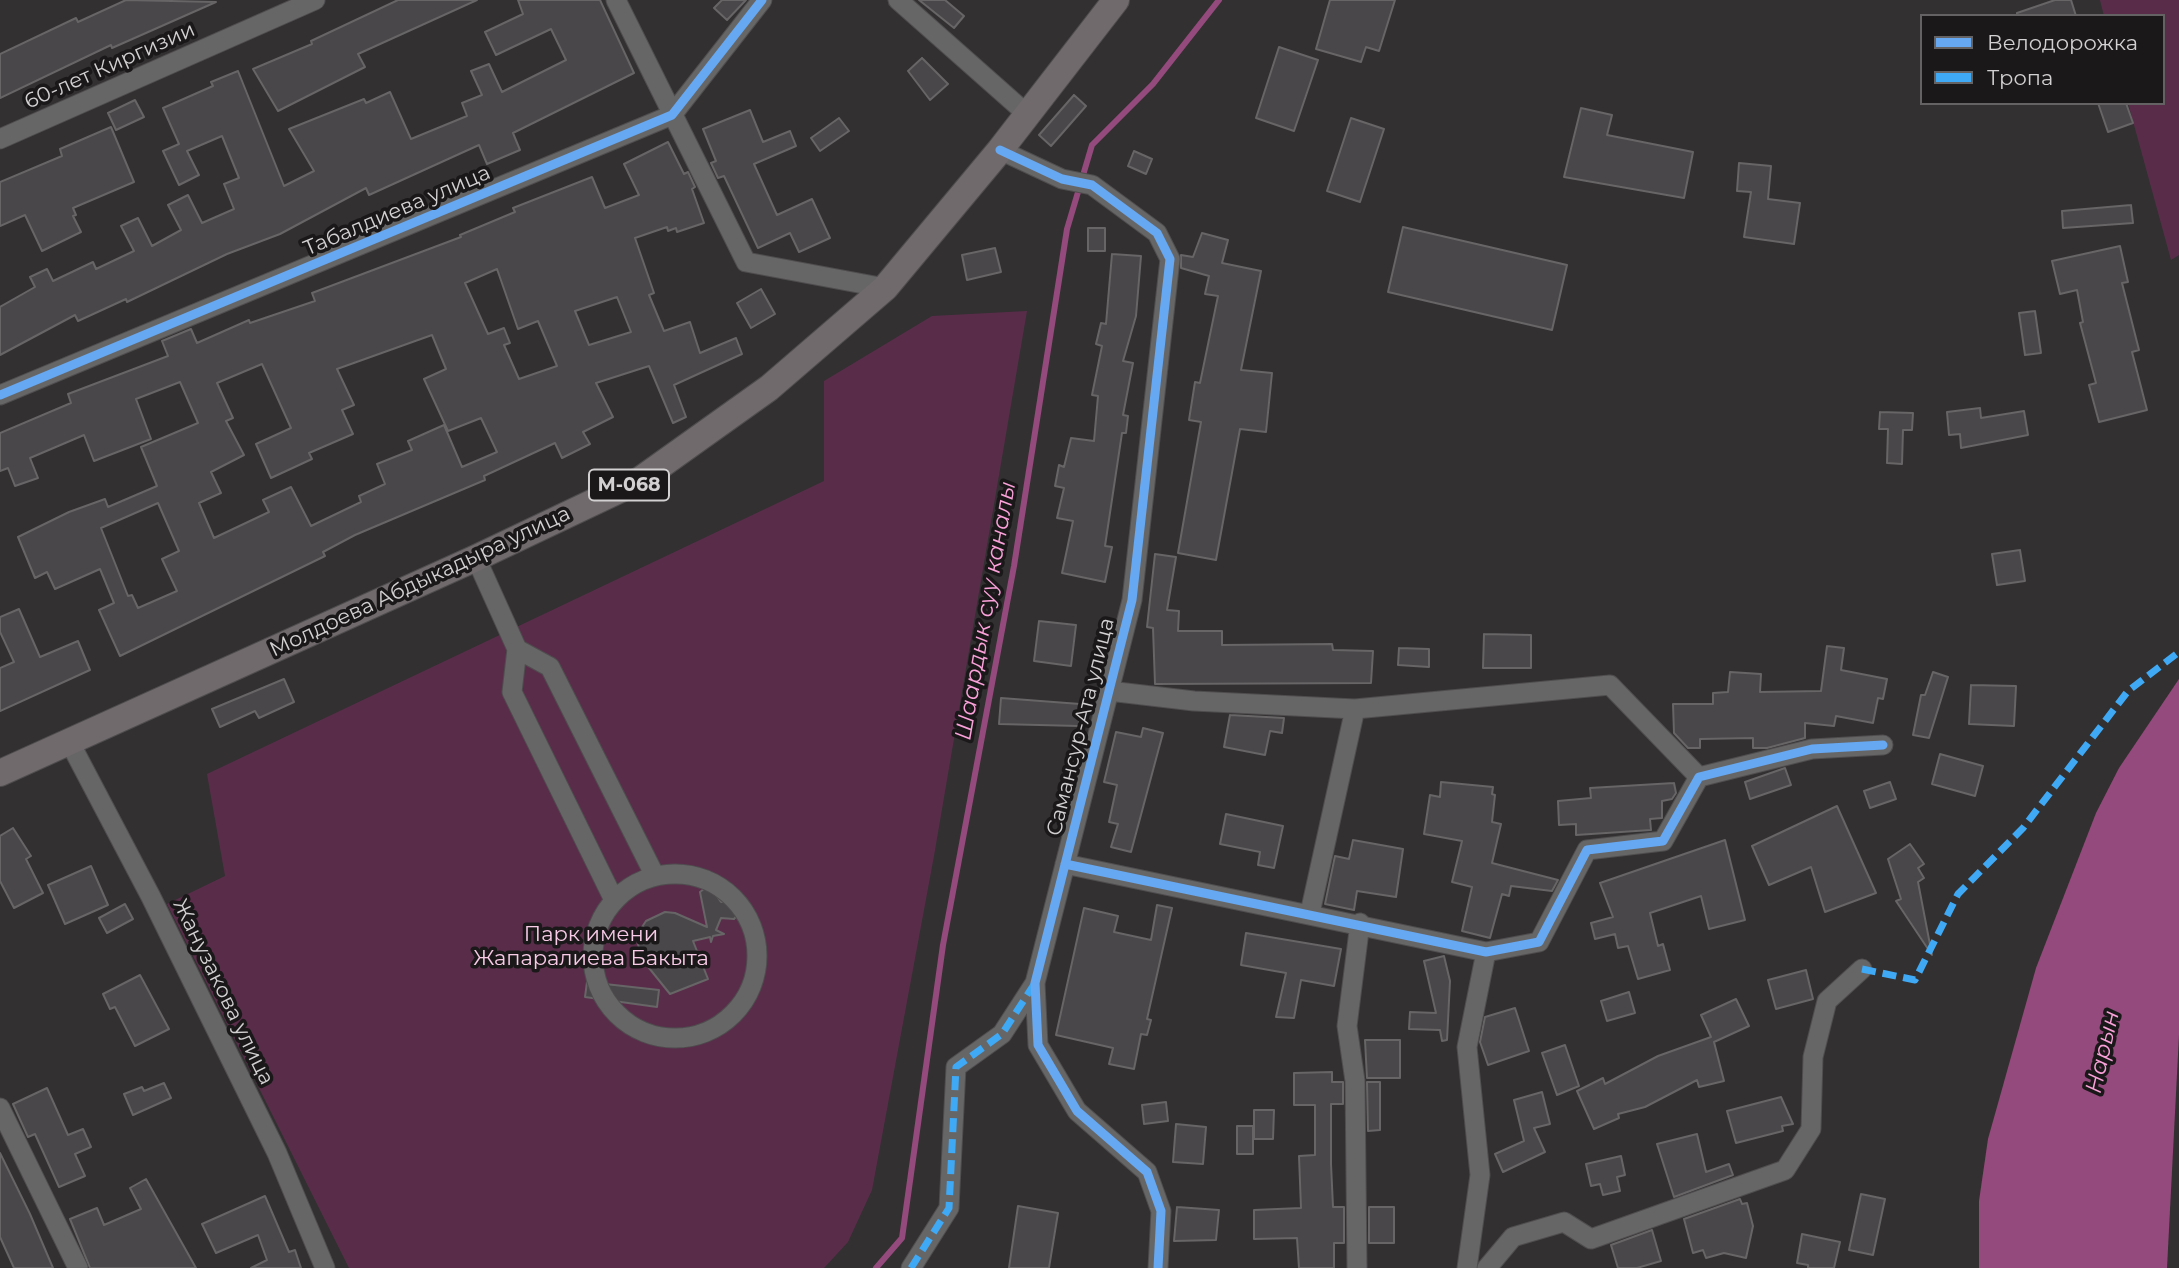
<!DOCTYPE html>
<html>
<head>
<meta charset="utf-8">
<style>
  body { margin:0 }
  #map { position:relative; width:2179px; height:1268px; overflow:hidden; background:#323031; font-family:Montserrat,sans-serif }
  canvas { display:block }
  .legend { position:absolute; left:1920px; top:14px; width:245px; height:91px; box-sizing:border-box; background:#1a1819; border:2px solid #646263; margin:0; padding:9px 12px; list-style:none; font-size:21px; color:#d3d0d2 }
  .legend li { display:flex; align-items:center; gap:14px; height:35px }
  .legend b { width:35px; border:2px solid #646263 }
</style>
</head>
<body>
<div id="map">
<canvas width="2179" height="1268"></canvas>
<ul class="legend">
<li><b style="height:9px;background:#66a8f1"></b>Велодорожка</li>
<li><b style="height:9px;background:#3fa9f5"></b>Тропа</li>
</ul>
</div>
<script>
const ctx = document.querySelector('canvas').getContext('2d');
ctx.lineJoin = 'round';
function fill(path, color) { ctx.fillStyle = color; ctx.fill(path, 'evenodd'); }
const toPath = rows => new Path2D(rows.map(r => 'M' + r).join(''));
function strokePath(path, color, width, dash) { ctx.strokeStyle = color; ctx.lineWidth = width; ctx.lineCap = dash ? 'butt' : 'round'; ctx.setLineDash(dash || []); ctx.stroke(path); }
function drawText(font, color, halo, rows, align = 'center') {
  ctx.font = font + ' Montserrat,sans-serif'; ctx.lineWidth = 7; ctx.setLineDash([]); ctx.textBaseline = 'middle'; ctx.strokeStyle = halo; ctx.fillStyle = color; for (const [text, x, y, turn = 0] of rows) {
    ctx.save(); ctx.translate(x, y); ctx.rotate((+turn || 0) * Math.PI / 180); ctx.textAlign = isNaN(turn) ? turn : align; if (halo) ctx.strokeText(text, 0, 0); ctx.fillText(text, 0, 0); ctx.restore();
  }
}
fill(toPath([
  [2100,0,2179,0,2179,255,2171,260,2128,103,2163,103,2163,16,2104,16],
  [1027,311,934,856,872,1190,848,1242,824,1268,349,1268,167,904,225,876,207,774,824,481,824,381,932,316]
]), '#592d4a');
fill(toPath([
  [2179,679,2179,1035,2167,1268,1979,1268,1979,1201,1988,1139,2036,968,2096,813,2119,768]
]), '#944a7c');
strokePath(toPath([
  [876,1268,902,1238,943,945,1014,566,1067,229,1092,145,1153,84,1219,0]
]), '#944a7c', 6);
const building = toPath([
  [126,0,216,2,112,48,111,45,0,98,0,54,76,18,78,22,126,0],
  [398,0,477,0,358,54,365,67,278,111,253,69,312,44,311,41,398,0],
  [518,0,600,0,634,73,513,133,520,150,487,164,479,145,369,195,366,188,280,234,227,254,127,302,126,299,78,321,75,315,0,355,0,307,35,287,30,277,47,269,53,281,93,262,96,269,134,251,121,226,138,218,152,246,181,230,168,205,188,195,202,223,234,209,224,184,239,178,222,136,187,151,199,175,179,185,163,151,179,144,163,108,213,86,211,82,238,71,284,186,314,171,289,129,364,99,366,103,390,92,411,139,467,116,462,103,482,95,471,71,489,64,502,92,566,60,551,29,496,55,485,32,523,14,518,0],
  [722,0,746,0,727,20,714,8,722,0],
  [919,0,945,0,964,16,954,28,919,0],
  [1330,0,1395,0,1379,51,1366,47,1361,62,1316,49,1330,0],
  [2055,0,2071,0,2076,16,2017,16,2017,13,2055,0],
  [1279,47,1318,60,1294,131,1256,118,1279,47],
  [922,58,948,84,930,100,908,71,922,58],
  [1074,95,1086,106,1051,146,1039,135,1074,95],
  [135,100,144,117,116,130,108,113,135,100],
  [2098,103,2126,103,2133,123,2108,132,2098,103],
  [1581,108,1612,115,1607,135,1693,152,1684,198,1564,177,1581,108],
  [750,110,763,142,790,131,796,146,754,164,777,215,812,199,830,238,799,252,790,233,758,248,724,176,718,178,711,163,716,161,703,129,750,110],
  [839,118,849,131,820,151,811,138,839,118],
  [1351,118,1384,129,1360,202,1327,191,1351,118],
  [111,127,134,182,73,208,76,215,73,216,81,232,42,251,25,215,0,226,0,182,62,156,60,149,111,127],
  [668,142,684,174,688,172,695,187,692,189,704,223,677,232,676,228,668,231,667,227,635,238,654,293,649,295,664,331,690,322,700,353,736,338,742,354,674,385,686,417,673,423,649,366,596,383,613,417,583,432,590,444,562,458,555,443,484,476,485,480,355,535,323,552,325,556,120,656,99,610,114,603,100,569,55,589,47,572,35,578,18,537,69,512,105,499,108,507,157,486,141,447,198,423,180,382,136,399,151,439,94,461,84,435,30,458,38,478,15,486,8,468,0,471,0,433,71,403,68,394,168,356,162,341,191,329,197,343,249,320,250,323,315,301,312,293,461,237,460,235,515,212,513,208,592,177,605,208,639,195,624,164,668,142],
  [497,269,518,329,538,321,557,366,519,379,504,345,510,343,504,328,488,334,465,283,497,269],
  [617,297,631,332,589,345,575,311,617,297],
  [432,335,446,369,424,379,448,431,481,418,497,452,462,467,444,425,408,441,412,450,377,464,385,484,359,496,361,502,311,526,291,487,263,500,269,512,214,538,199,503,221,493,211,472,244,455,226,421,233,418,217,383,262,364,291,428,256,444,271,478,312,459,309,453,353,434,342,410,354,405,337,369,432,335],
  [158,503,179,551,162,559,177,591,138,608,132,595,128,596,101,528,158,503],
  [1134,151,1152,159,1146,174,1128,166,1134,151],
  [1739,163,1771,166,1768,199,1800,203,1794,244,1744,237,1751,192,1737,191,1739,163],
  [2131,205,2133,223,2063,228,2062,211,2131,205],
  [1403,227,1567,265,1552,330,1388,292,1403,227],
  [1088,228,1105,228,1105,251,1088,251,1088,228],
  [1202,233,1228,240,1222,263,1261,271,1241,370,1272,373,1266,432,1240,429,1216,560,1178,553,1201,422,1189,420,1195,382,1200,383,1218,296,1205,294,1209,276,1181,268,1181,255,1193,257,1202,233],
  [2120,246,2128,282,2122,283,2139,350,2132,352,2147,410,2099,422,2089,385,2096,383,2080,323,2083,322,2077,290,2060,294,2052,261,2120,246],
  [995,248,1001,272,967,280,962,255,995,248],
  [1112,254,1141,256,1136,316,1123,361,1133,363,1123,415,1128,416,1126,433,1122,433,1105,546,1112,547,1105,582,1062,573,1073,521,1057,518,1064,488,1055,486,1059,465,1064,467,1071,438,1094,441,1098,396,1092,395,1102,346,1096,344,1101,323,1106,324,1112,254],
  [761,289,775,314,751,328,737,303,761,289],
  [2035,311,2041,353,2025,355,2019,313,2035,311],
  [1980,408,1981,418,2024,411,2028,435,1961,448,1960,434,1949,435,1947,412,1980,408],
  [1880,412,1913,413,1912,430,1903,430,1902,464,1887,463,1888,429,1879,429,1880,412],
  [2020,550,2025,581,1997,585,1992,554,2020,550],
  [1155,554,1176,557,1167,610,1179,611,1178,631,1222,631,1222,645,1332,644,1333,650,1373,651,1371,683,1155,684,1153,628,1147,627,1155,554],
  [19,609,40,657,78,641,90,670,0,711,0,668,14,662,0,632,0,617,19,609],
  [1039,621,1076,625,1071,666,1034,661,1039,621],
  [1484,634,1531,635,1531,668,1483,668,1484,634],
  [1827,646,1844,648,1841,670,1887,679,1883,699,1878,698,1873,723,1836,716,1834,726,1805,723,1805,738,1767,748,1753,748,1753,738,1700,739,1700,748,1688,748,1674,733,1673,704,1713,704,1713,693,1728,692,1730,672,1761,674,1760,692,1821,691,1827,646],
  [1399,648,1429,649,1429,667,1398,665,1399,648],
  [1933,672,1948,677,1929,738,1913,735,1921,695,1925,695,1933,672],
  [284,679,294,702,259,718,255,711,220,727,212,709,284,679],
  [1971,685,2016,686,2014,726,1969,724,1971,685],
  [1001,698,1080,704,1079,726,999,724,1001,698],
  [1230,715,1284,718,1282,733,1270,731,1265,755,1224,747,1230,715],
  [1143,728,1163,733,1131,852,1111,847,1118,824,1109,822,1117,785,1104,782,1116,732,1141,737,1143,728],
  [1940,754,1983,766,1975,796,1932,784,1940,754],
  [1785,768,1791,785,1750,799,1745,782,1785,768],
  [1441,782,1493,787,1492,794,1495,795,1492,822,1501,824,1492,863,1558,880,1552,891,1511,886,1509,896,1502,894,1490,938,1462,931,1472,887,1452,882,1462,841,1424,834,1430,795,1440,797,1441,782],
  [1890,782,1896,799,1870,808,1864,791,1890,782],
  [1674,783,1676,793,1672,799,1662,801,1662,818,1650,819,1651,830,1576,835,1576,824,1559,825,1558,801,1591,798,1590,788,1674,783],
  [1837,806,1876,893,1825,912,1811,867,1769,885,1752,846,1837,806],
  [1226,814,1283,826,1274,868,1258,865,1260,852,1220,844,1226,814],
  [13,828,31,856,26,859,43,893,14,908,0,881,0,836,13,828],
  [1353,840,1403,849,1396,897,1357,891,1354,910,1325,904,1335,856,1349,859,1353,840],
  [1725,840,1745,920,1709,929,1701,896,1650,913,1658,946,1663,944,1670,970,1638,979,1628,946,1618,948,1615,934,1595,939,1591,923,1613,917,1600,883,1725,840],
  [1910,844,1924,864,1918,868,1924,878,1918,882,1932,955,1896,901,1901,899,1888,859,1910,844],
  [91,866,108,905,65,924,48,885,91,866],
  [709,885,721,902,735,902,740,912,734,919,721,918,716,930,724,934,713,936,711,942,710,937,693,941,708,979,670,994,641,958,637,939,640,930,646,921,665,912,675,913,707,927,700,892,709,885],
  [125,904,133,919,107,933,99,918,125,904],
  [1157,905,1172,908,1147,1019,1151,1020,1147,1035,1141,1034,1134,1069,1109,1064,1113,1048,1056,1035,1084,908,1118,916,1114,932,1151,940,1157,905],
  [1246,933,1341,949,1334,986,1301,980,1294,1018,1276,1017,1286,973,1241,965,1246,933],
  [1444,956,1450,981,1447,1040,1442,1041,1440,1030,1409,1029,1410,1012,1436,1013,1424,961,1444,956],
  [1806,970,1813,999,1776,1009,1768,980,1806,970],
  [140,975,169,1029,135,1046,115,1007,110,1009,103,994,140,975],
  [587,982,659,990,657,1007,585,997,587,982],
  [1629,992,1635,1013,1607,1021,1601,1001,1629,992],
  [1736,999,1749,1026,1714,1042,1724,1081,1699,1087,1697,1080,1645,1107,1618,1114,1619,1118,1594,1129,1577,1091,1603,1078,1605,1084,1658,1056,1711,1037,1701,1015,1736,999],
  [1515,1008,1529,1051,1488,1065,1480,1042,1485,1017,1515,1008],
  [1365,1040,1400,1040,1400,1078,1367,1078,1365,1040],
  [1565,1045,1579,1086,1557,1095,1542,1053,1565,1045],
  [1332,1072,1332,1082,1343,1082,1343,1104,1331,1104,1331,1164,1333,1207,1344,1207,1344,1243,1334,1243,1334,1268,1299,1268,1297,1238,1254,1239,1254,1210,1301,1208,1299,1156,1315,1155,1315,1105,1294,1105,1294,1073,1332,1072],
  [1367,1082,1380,1082,1380,1130,1368,1131,1367,1082],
  [164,1083,171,1098,133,1115,124,1094,142,1087,144,1091,164,1083],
  [47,1088,68,1135,83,1129,91,1147,75,1154,85,1176,59,1187,35,1134,28,1137,13,1104,47,1088],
  [1542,1092,1550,1124,1534,1128,1545,1152,1503,1172,1495,1154,1524,1141,1514,1100,1542,1092],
  [1781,1097,1793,1124,1782,1126,1783,1131,1736,1143,1727,1111,1781,1097],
  [1166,1102,1168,1121,1144,1124,1142,1105,1166,1102],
  [1254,1110,1274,1110,1273,1139,1254,1139,1254,1110],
  [1176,1124,1206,1127,1203,1164,1173,1162,1176,1124],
  [1237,1126,1253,1126,1253,1154,1237,1154,1237,1126],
  [1697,1134,1706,1172,1729,1164,1733,1175,1674,1197,1657,1144,1697,1134],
  [0,1153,30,1214,53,1268,14,1268,0,1237,0,1153],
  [1621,1156,1625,1175,1617,1177,1620,1191,1603,1195,1600,1184,1591,1186,1586,1164,1621,1156],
  [146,1179,196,1268,90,1268,70,1219,97,1208,104,1225,141,1209,130,1188,146,1179],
  [1861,1194,1885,1199,1873,1255,1849,1250,1861,1194],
  [265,1196,289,1252,295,1250,301,1268,251,1268,267,1260,258,1235,216,1253,202,1224,265,1196],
  [1740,1199,1742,1204,1747,1203,1753,1226,1746,1258,1724,1253,1706,1258,1703,1250,1693,1253,1684,1219,1740,1199],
  [1018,1206,1058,1213,1049,1268,1009,1268,1018,1206],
  [1177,1207,1219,1210,1216,1240,1174,1241,1177,1207],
  [1369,1207,1394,1207,1394,1243,1369,1243,1369,1207],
  [1652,1230,1661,1261,1637,1268,1618,1268,1611,1245,1652,1230],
  [1802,1234,1840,1242,1834,1268,1808,1268,1808,1265,1797,1263,1802,1234]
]);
fill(building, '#494749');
strokePath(building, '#676566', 2);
const minor = toPath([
  [616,0,746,262,885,288],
  [898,0,1028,115],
  [0,139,315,0],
  [1000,150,1062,179,1092,185,1157,233,1170,259,1132,600,1035,983,1038,1045,1077,1111,1147,1172,1161,1211,1158,1268],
  [0,395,672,115,762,0],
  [476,558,517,649,550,667,655,876],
  [517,649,512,692,614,900],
  [1109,691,1194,701,1355,709,1610,685,1699,777],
  [69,741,151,897,277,1153,325,1268],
  [1065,864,1486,952,1539,942,1587,850,1663,841,1699,777,1812,749,1883,745],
  '593 956a82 82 0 1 1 164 0a82 82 0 1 1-164 0Z',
  [1310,913,1355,709],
  [0,1108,78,1268],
  [911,1268,949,1208,956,1067,1002,1034,1035,983],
  [1357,1268,1355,1081,1347,1026,1360,923],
  [1467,1268,1480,1175,1467,1047,1486,952],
  [1487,1268,1513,1237,1564,1222,1591,1239,1785,1170,1811,1129,1813,1057,1827,1001,1862,969]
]);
const major = toPath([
  [0,773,476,558,640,480,769,388,885,288,1000,150,1116,0]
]);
strokePath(minor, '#4f4d4e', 21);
strokePath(major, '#4f4d4e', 28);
strokePath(minor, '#676667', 19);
strokePath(major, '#706a6d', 26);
strokePath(toPath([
  [1862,969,1915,980,1958,894,2023,828,2128,691,2179,652],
  [911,1268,949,1208,956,1067,1002,1034,1035,983]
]), '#3fa9f5', 7, [14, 7]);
strokePath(toPath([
  [1000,150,1062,179,1092,185,1157,233,1170,259,1132,600,1035,983,1038,1045,1077,1111,1147,1172,1161,1211,1158,1268],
  [0,395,672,115,762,0],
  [1065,864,1486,952,1539,942,1587,850,1663,841,1699,777,1812,749,1883,745]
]), '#66a8f1', 9);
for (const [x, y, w] of [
  [629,485,80]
]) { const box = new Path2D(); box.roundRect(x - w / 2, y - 15.5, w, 31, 5); ctx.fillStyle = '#1a1819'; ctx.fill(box); strokePath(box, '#d3d0d2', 2); }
drawText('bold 19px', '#d3d0d2', null, [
  ["М-068",629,485]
]);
drawText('21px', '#d3d0d2', '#1a1819', [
  ["60-лет Киргизии",110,66,-24],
  ["Табалдиева улица",397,211,-23],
  ["Молдоева Абдыкадыра улица",420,582,-25],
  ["Самансур-Ата улица",1081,727,-76],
  ["Жанузакова улица",223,992,64]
]);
drawText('21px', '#f8cae6', '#1a1819', [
  ["Парк имени",591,935],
  ["Жапаралиева Бакыта",591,959]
]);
drawText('italic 23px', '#faa1d9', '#1a1819', [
  ["Шаардык суу каналы",986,611,-80],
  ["Нарын",2103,1052,-77]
]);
</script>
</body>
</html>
